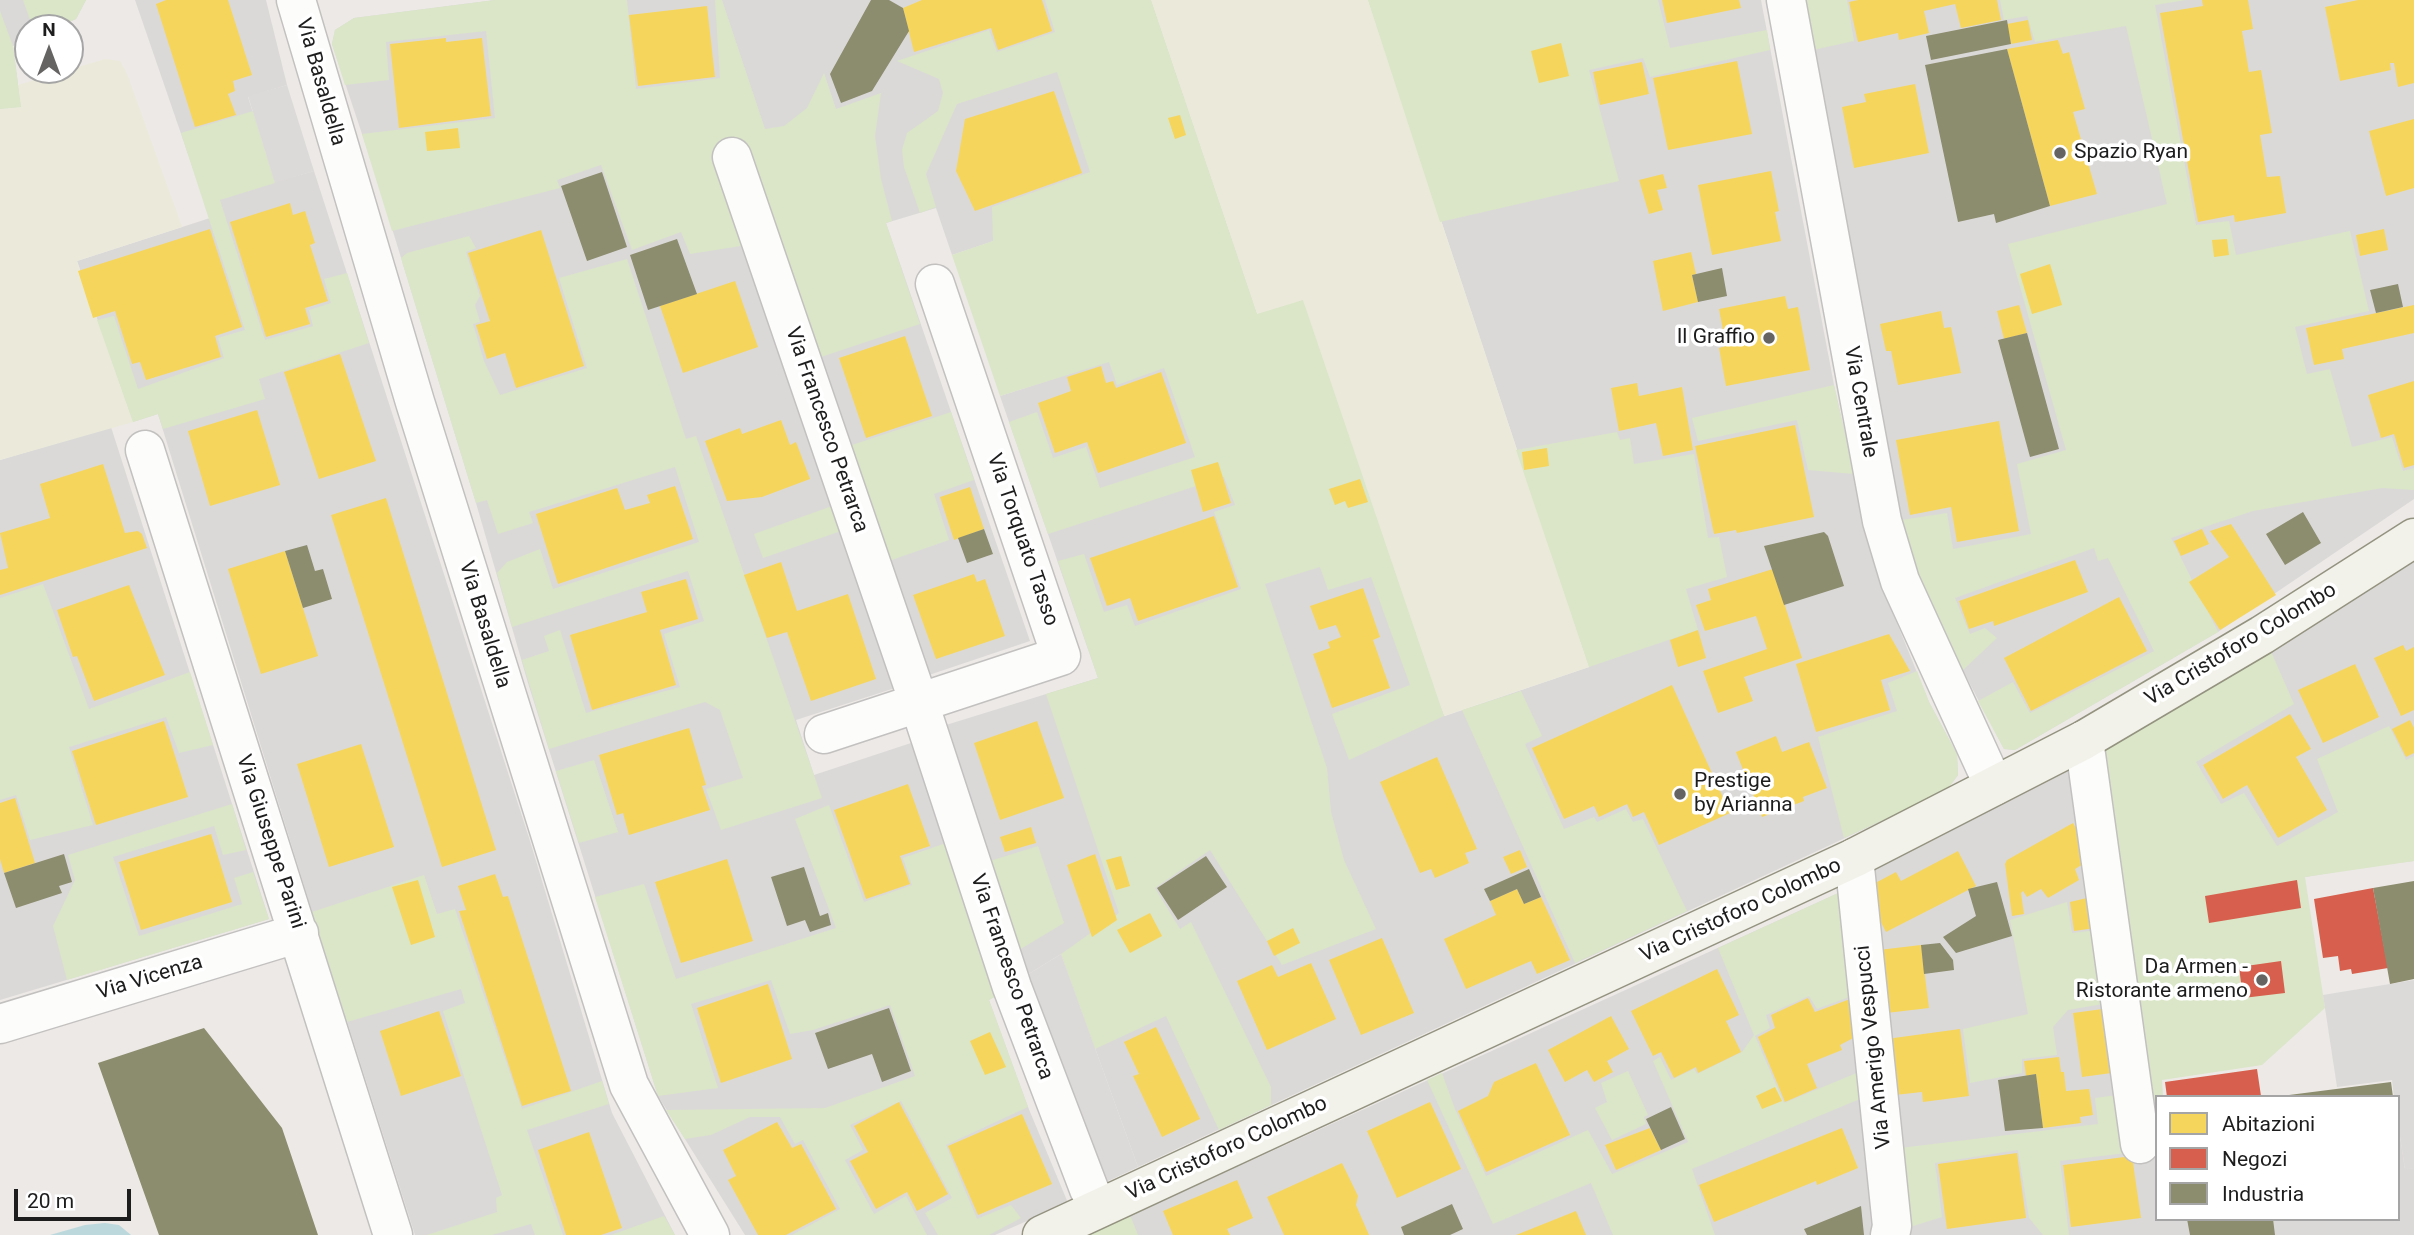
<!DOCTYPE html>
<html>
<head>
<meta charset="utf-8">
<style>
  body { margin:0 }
  #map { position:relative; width:2414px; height:1235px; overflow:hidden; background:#ece9e6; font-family:Roboto,sans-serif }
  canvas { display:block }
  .legend { position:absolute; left:2155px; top:1095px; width:245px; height:126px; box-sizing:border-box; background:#fff; border:2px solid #a5a5a5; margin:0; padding:9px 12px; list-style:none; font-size:21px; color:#1d1d1d }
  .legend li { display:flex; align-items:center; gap:14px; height:35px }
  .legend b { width:35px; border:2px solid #a5a5a5 }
  .north { position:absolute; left:14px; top:14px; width:70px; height:70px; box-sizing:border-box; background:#fff; border:2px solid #a5a5a5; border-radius:50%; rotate:0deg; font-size:19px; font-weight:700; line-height:28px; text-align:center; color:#1d1d1d }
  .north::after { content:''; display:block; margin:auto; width:24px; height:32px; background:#656463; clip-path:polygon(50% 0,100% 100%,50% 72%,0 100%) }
  .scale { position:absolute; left:14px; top:1189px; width:117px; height:32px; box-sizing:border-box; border:4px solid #1d1d1d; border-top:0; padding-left:9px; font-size:21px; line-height:24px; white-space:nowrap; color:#1d1d1d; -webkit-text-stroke:5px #fff; paint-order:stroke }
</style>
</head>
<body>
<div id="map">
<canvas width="2414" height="1235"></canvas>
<ul class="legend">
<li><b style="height:19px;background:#f6d55c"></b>Abitazioni</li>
<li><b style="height:19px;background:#d6604d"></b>Negozi</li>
<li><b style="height:19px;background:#8c8c6e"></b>Industria</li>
</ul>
<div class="north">N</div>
<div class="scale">20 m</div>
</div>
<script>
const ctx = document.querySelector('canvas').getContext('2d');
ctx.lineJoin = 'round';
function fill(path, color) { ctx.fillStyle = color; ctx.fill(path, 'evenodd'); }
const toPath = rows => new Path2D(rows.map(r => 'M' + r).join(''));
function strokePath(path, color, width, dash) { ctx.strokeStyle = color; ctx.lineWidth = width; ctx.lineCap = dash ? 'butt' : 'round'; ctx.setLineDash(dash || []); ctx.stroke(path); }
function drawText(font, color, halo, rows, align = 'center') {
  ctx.font = font + ' Roboto,sans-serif'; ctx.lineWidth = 7; ctx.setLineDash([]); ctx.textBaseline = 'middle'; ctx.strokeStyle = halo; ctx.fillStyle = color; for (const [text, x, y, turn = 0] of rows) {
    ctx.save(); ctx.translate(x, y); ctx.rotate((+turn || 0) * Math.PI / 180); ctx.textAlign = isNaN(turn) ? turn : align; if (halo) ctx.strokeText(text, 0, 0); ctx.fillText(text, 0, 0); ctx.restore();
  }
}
fill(toPath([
  [0,0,86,0,76,19,55,28,28,28,28,39,13,46,21,107,0,109],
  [135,0,266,0,287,85,248,97,275,182,314,171,530,841,612,1113,675,1235,415,1235,312,911,158,414,133,422,77,261,210,218],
  [495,0,1151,0,1257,314,1445,716,1589,667,1368,0,1761,0,1834,385,1877,574,1929,702,1957,754,1958,775,1946,791,1138,1167,1061,954,1027,975,946,725,1098,678,1000,396,1109,361,1132,195,952,255,936,208,886,223,1030,641,926,676,745,156,712,157,741,246,892,662,895,688,796,720,814,775,911,743,998,995,989,1000,1028,1107,1068,1203,995,1235,745,1235,658,1096,528,683,476,503,376,176,332,44,335,30,354,18],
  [1804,0,2414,0,2414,499,2218,632,2015,750,2004,749,1911,571],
  [111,427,269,919,0,1000,0,460],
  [2414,556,2414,861,2365,867,2117,909,2146,1112,2157,1110,2157,1219,2398,1219,2398,1123,2405,1169,2414,1168,2414,1235,1908,1235,1863,876,2105,749],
  [1847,889,1878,1216,1873,1235,1088,1235]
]), '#dbd9d8');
fill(toPath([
  [1151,0,1368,0,1589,667,1444,716,1303,301,1257,314],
  [105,59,120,61,127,74,182,227,77,261,133,422,0,460,0,109,21,107,18,85]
]), '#ebeada');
fill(toPath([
  [23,0,86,0,76,19,55,28,33,28],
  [495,0,627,0,636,89,720,78,715,0,722,0,765,129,784,126,807,108,824,73,836,109,881,93,875,136,881,179,892,221,886,223,920,324,815,359,745,155,711,157,741,246,690,254,681,232,632,250,601,165,557,180,560,188,392,231,362,134,495,118,486,31,386,42,389,80,345,85,332,44,335,30,354,18],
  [1045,0,1151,0,1257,314,1303,300,1444,716,1349,760,1332,714,1410,685,1371,577,1328,590,1320,567,1265,584,1327,768,1331,812,1344,860,1376,929,1282,965,1210,850,1155,888,1180,929,1191,922,1271,1087,1271,1105,1219,1130,1166,1016,1095,1049,1061,954,1119,913,1046,694,1098,678,1058,561,1084,554,1104,612,1127,605,1135,626,1241,589,1214,512,1235,505,1224,477,1048,534,1009,422,1037,412,1053,458,1086,447,1100,488,1195,457,1164,368,1117,385,1109,362,1000,396,952,255,993,241,992,207,1090,172,1057,72,957,104,926,174,936,207,920,213,904,167,902,150,907,133,938,111,943,93,939,79,897,61,989,30,997,52,1055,32],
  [1368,0,1658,0,1670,48,1767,30,1770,50,1650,77,1643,58,1589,70,1619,181,1440,222],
  [1804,0,1847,0,1854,41,1813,50],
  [2000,0,2186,0,2155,5,2196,225,2229,221,2236,255,2350,231,2369,311,2295,327,2307,374,2330,369,2352,447,2392,437,2403,471,2414,468,2414,490,2382,488,2253,511,2171,538,2218,632,2015,750,2004,749,1978,701,2013,682,2030,713,2154,651,2108,558,2098,561,2094,548,1955,598,1970,634,1985,628,1997,638,1962,671,1911,571,1901,520,1947,513,1953,549,2031,534,2017,464,2066,450,2008,244,2167,204,2126,26,2035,42,2027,16,2004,20],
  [0,11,13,46,21,107,0,109],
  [253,111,275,183,220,200,265,340,313,326,309,310,331,303,324,279,347,273,369,343,259,379,265,399,163,429,158,414,133,422,97,320,114,316,138,389,224,358,218,338,245,330,181,133],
  [469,236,476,248,466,252,480,296,475,305,480,322,473,324,484,361,500,395,587,368,559,278,627,259,686,439,696,436,822,798,721,830,706,789,743,778,720,710,705,702,549,749,522,660,549,651,544,636,560,630,586,713,680,687,664,634,704,621,688,571,512,627,497,573,507,562,540,549,553,589,699,542,675,467,529,512,533,523,498,534,487,500,476,503,401,258,407,253],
  [1834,385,1854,474,1808,470,1797,420,1698,441,1692,418],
  [951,412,974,480,934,494,949,540,886,562,846,447],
  [1617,432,1620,440,1630,438,1634,464,1694,454,1708,538,1719,537,1727,577,1686,589,1698,630,1589,667,1516,450],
  [835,505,844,530,763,558,754,534],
  [43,584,89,709,190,672,213,745,179,753,166,717,69,747,93,825,30,840,16,795,0,800,0,598],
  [2269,647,2294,704,2196,762,2221,804,2244,793,2277,846,2338,812,2317,759,2389,726,2406,760,2414,756,2414,861,2305,877,2325,1008,2262,1065,2162,1080,2163,1097,2157,1097,2157,1110,2146,1112,2105,817,2105,749],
  [1917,671,1929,702,1957,754,1958,775,1946,791,1844,838,1818,737,1897,711,1888,683],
  [1521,691,1542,736,1525,744,1564,829,1594,817,1597,822,1626,809,1633,822,1643,819,1687,911,1575,963,1462,710],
  [594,760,618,832,579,843,556,771],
  [232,804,246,850,223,855,214,826,113,857,139,936,242,904,234,878,253,872,269,919,67,980,53,926,75,880,68,855],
  [829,805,864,902,912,885,903,858,946,843,998,995,989,1000,1028,1107,946,1145,977,1219,1011,1205,1021,1218,989,1235,938,1235,925,1213,952,1198,901,1101,850,1125,863,1150,845,1160,874,1214,906,1196,927,1235,792,1235,840,1209,803,1140,795,1144,780,1117,750,1117,711,1135,685,1139,666,1110,825,1108,915,1076,890,1005,813,1030,790,1034,771,980,691,1004,718,1088,658,1096,595,897,644,884,676,979,836,928,795,819],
  [1038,846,1064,923,1019,950,990,861],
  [424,875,437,914,455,909,522,1109,602,1081,609,1104,527,1130,563,1235,535,1235,531,1224,492,1235,427,1235,497,1212,496,1198,502,1195,443,1011,465,1003,461,989,347,1022,312,912],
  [1847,889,1857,994,1817,1009,1809,996,1766,1015,1770,1028,1755,1036,1784,1103,1864,1070,1867,1096,1692,1169,1715,1235,1613,1235,1591,1183,1493,1224,1427,1080,1442,1073,1455,1109,1486,1176,1588,1130,1612,1174,1688,1142,1653,1061,1660,1057,1671,1080,1694,1069,1697,1074,1742,1052,1754,1035,1718,948],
  [2067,902,2072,933,2098,930,2109,1003,2068,1010,2053,1027,2057,1055,2022,1059,2022,1073,1970,1083,1963,1029,2028,1014,2010,920],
  [1628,1071,1648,1115,1644,1117,1646,1124,1612,1140,1595,1108,1607,1102,1601,1083],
  [2117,1095,2126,1153,2060,1161,2069,1235,2043,1235,2029,1218,2018,1150,1935,1163,1942,1217,1910,1227,1900,1148,2098,1124,2095,1098],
  [1130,1215,1138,1235,1088,1235],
  [664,1216,675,1235,611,1235]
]), '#dae6c7');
fill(toPath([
  [287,85,314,171,275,183,248,96],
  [1061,954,1138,1167,1106,1182,1027,975],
  [2414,980,2414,1168,2405,1170,2398,1123,2398,1097,2394,1097,2392,1080,2337,1087,2323,995]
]), '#dcdad9');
fill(toPath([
  [105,1223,119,1225,131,1235,50,1235,85,1225]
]), '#bcd8dc');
fill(toPath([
  [166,0,228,0,252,75,233,81,235,91,228,94,236,115,195,127,156,4],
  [922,0,1042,0,1052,31,998,50,991,28,914,52,903,8],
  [1662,0,1739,0,1741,8,1667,23],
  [1858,0,1997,0,2001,20,1961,28,1955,4,1924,11,1929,33,1899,40,1898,33,1858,42,1849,2],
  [2202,0,2248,0,2253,29,2242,31,2249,72,2261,70,2272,133,2260,135,2267,177,2280,176,2286,213,2235,222,2234,215,2198,222,2160,13,2203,6],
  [2358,0,2414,0,2414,83,2398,87,2394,63,2390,63,2391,70,2340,81,2325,7],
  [707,6,715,77,638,86,629,15],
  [2028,20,2032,40,2011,44,2007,24],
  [446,38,446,42,482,38,491,116,399,128,390,44],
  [2058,40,2063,54,2069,52,2085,109,2073,112,2097,194,2050,206,2007,49],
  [1561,43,1569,76,1539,83,1531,51],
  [1737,61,1752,134,1668,150,1653,78],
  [1642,62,1649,94,1600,105,1593,72],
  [1915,84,1929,153,1854,168,1842,107,1866,102,1864,94],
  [1054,91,1082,173,975,211,956,171,965,119],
  [1180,115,1186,135,1175,139,1168,118],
  [2414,119,2414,188,2386,196,2369,131],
  [458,128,460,148,427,151,425,132],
  [1771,171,1779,211,1775,212,1781,241,1712,255,1698,185],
  [1663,174,1667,188,1657,190,1663,210,1649,214,1639,180],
  [290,203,293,215,305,211,315,243,310,245,328,301,305,308,310,324,266,337,230,222],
  [210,229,242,327,215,336,221,357,146,380,140,362,132,364,115,311,93,318,78,271],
  [2384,229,2388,250,2360,256,2356,235],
  [541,230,584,366,516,388,505,353,487,359,476,325,490,321,468,253],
  [2227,239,2229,255,2214,257,2212,240],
  [1691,252,1696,274,1692,275,1698,302,1663,311,1653,261],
  [2050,264,2062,305,2032,314,2020,274],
  [735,281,758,347,683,373,660,306],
  [1785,296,1788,309,1798,307,1810,370,1726,386,1719,348,1726,346,1719,309],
  [2019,305,2027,333,2004,339,1997,311],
  [2414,305,2414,333,2342,349,2344,359,2314,365,2306,328],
  [1941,311,1944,328,1951,327,1961,373,1898,385,1891,351,1886,351,1880,324],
  [905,336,932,416,866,438,839,358],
  [340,354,376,461,319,479,284,372],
  [1101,366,1106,383,1113,381,1116,388,1161,372,1186,443,1098,473,1087,442,1055,453,1038,403,1071,391,1067,377],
  [2414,381,2414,465,2404,468,2394,434,2381,438,2368,395],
  [1637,383,1639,396,1682,387,1693,450,1663,456,1656,423,1619,431,1611,388],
  [257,410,280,485,210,506,188,431],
  [781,420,790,445,796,442,810,479,762,497,727,501,705,441,740,428,742,434],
  [1999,421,2019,531,1957,542,1951,507,1910,515,1896,440],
  [1795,425,1814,517,1737,533,1736,530,1714,534,1695,446],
  [1547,448,1549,466,1524,470,1522,452],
  [1218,462,1231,503,1203,512,1191,470],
  [103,464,125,533,138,531,142,534,147,548,0,595,0,570,8,568,0,533,50,518,40,484],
  [1360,479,1368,502,1348,508,1345,501,1335,505,1329,489],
  [675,486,693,539,558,584,536,514,617,488,625,510,650,503,647,495],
  [970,487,984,529,954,540,940,497],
  [386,498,496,850,442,867,331,515],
  [1214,516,1238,587,1138,621,1130,598,1107,606,1090,558],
  [2231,524,2276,595,2220,630,2189,582,2229,557,2210,531],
  [2202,529,2209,544,2181,556,2174,541],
  [285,551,318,656,261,674,228,569],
  [2075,560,2088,592,1994,626,1993,621,1969,629,1959,601],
  [781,562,797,611,848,594,876,679,811,701,787,632,767,638,744,575],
  [1773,569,1802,658,1744,677,1753,701,1718,713,1703,671,1767,649,1756,616,1705,631,1696,605,1711,600,1708,589],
  [974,574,977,582,985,579,1005,636,936,659,913,595],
  [686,579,698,619,660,630,676,685,592,710,570,635,647,612,641,592],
  [129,585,165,675,94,701,77,656,73,657,57,610],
  [1363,588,1380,637,1373,640,1390,688,1332,708,1313,654,1330,648,1328,642,1341,637,1336,625,1319,630,1310,606],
  [2119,597,2147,651,2031,711,2004,658],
  [1698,630,1706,658,1678,667,1670,640],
  [1889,634,1910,671,1881,680,1890,710,1816,732,1796,664],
  [2403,645,2406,651,2414,647,2414,710,2401,716,2374,658],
  [2355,664,2379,717,2323,743,2298,690],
  [1672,685,1730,813,1659,845,1644,812,1633,817,1627,804,1599,817,1594,806,1564,819,1532,748],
  [2290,714,2311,749,2296,757,2327,810,2278,838,2247,785,2223,799,2203,765],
  [2410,720,2414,728,2414,753,2406,757,2392,729],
  [164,721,188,797,96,825,72,751],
  [1037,721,1064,798,1000,820,974,743],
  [689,728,706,785,702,786,710,810,629,835,623,813,617,815,599,755],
  [1776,736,1782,752,1809,742,1827,788,1803,797,1804,801,1762,817,1736,752],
  [361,744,394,847,329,867,297,764],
  [1437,757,1477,849,1465,853,1469,863,1435,878,1431,869,1420,873,1380,782],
  [908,784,930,846,900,856,910,884,866,899,834,810],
  [15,798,35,863,4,873,0,859,0,803],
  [2073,823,2093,858,2075,869,2079,880,2048,898,2041,889,2027,897,2023,891,2021,893,2024,914,2012,916,2005,864,2007,860],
  [1031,827,1036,843,1005,852,1000,837],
  [211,834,232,902,141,930,119,862],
  [1520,850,1527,867,1511,874,1503,857],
  [1958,851,1976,886,1886,932,1864,889,1896,872,1901,881],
  [1095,854,1117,920,1092,937,1067,865],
  [1121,856,1130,886,1116,890,1106,860],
  [727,859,753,941,681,963,655,882],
  [495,874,503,897,508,896,571,1091,522,1106,459,911,466,910,458,886],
  [418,880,435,937,411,945,392,887],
  [1517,889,1524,904,1541,897,1570,960,1537,974,1531,961,1466,989,1444,939,1496,915,1490,901],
  [2091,897,2095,928,2074,931,2070,902],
  [1150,913,1162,936,1130,953,1117,930],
  [1293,928,1300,943,1274,956,1267,941],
  [1382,938,1414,1013,1361,1035,1329,960],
  [1921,945,1929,1008,1878,1014,1870,951],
  [1311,963,1336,1019,1267,1050,1237,981,1272,965,1278,977],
  [1717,969,1739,1015,1726,1021,1741,1052,1698,1073,1696,1067,1674,1078,1661,1052,1653,1056,1631,1011],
  [768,984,792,1059,721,1083,697,1008],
  [1808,998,1815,1012,1853,998,1859,1035,1840,1045,1842,1050,1807,1064,1817,1088,1785,1102,1758,1037,1775,1028,1771,1015],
  [2110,1008,2119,1072,2082,1077,2073,1013],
  [439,1011,461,1076,401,1096,380,1031],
  [1611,1016,1629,1049,1607,1061,1613,1072,1594,1082,1587,1070,1565,1082,1548,1050],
  [1156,1027,1200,1119,1162,1137,1133,1076,1139,1074,1124,1042],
  [1960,1029,1969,1096,1923,1102,1922,1092,1886,1096,1879,1040],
  [990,1032,1006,1067,985,1075,970,1041],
  [2059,1057,2061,1072,2064,1072,2066,1091,2089,1089,2093,1115,2080,1117,2081,1123,2043,1128,2036,1074,2026,1076,2024,1061],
  [1536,1063,1570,1135,1486,1172,1458,1111,1488,1096,1494,1082],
  [1775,1087,1782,1101,1762,1109,1756,1096],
  [899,1102,948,1194,917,1211,907,1192,876,1209,850,1161,868,1152,854,1126],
  [1430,1102,1461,1169,1397,1198,1367,1131],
  [1022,1114,1052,1184,978,1215,948,1146],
  [777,1122,792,1148,801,1144,836,1209,786,1235,758,1235,728,1180,736,1176,723,1150],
  [1650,1128,1661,1150,1616,1170,1605,1145],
  [1842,1128,1858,1168,1817,1185,1816,1181,1714,1222,1699,1185],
  [589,1132,622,1228,601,1235,566,1235,538,1150],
  [2017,1153,2026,1218,1947,1229,1938,1164],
  [2132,1156,2141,1218,2071,1227,2063,1165],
  [1342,1163,1358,1196,1356,1205,1369,1235,1284,1235,1267,1197],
  [1237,1180,1253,1218,1227,1229,1230,1235,1173,1235,1163,1211],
  [1576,1211,1586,1235,1516,1235]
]), '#f6d55c');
fill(toPath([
  [2297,880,2301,908,2209,923,2205,896],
  [2373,888,2388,968,2352,974,2351,969,2340,971,2338,956,2323,958,2314,899],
  [2281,961,2285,993,2243,998,2239,967],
  [2257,1069,2261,1096,2167,1097,2165,1082]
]), '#d6604d');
fill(toPath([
  [871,0,889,0,903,8,909,31,872,91,841,103,830,74],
  [2007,20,2011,44,1931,60,1926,36],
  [2007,49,2050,206,1996,223,1994,214,1958,222,1925,65],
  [602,172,627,247,587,261,561,186],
  [677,239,697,294,648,310,630,255],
  [1722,268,1727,296,1698,302,1692,275],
  [2398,284,2403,307,2376,313,2370,290],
  [2027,333,2059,449,2030,457,1998,340],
  [2303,512,2321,543,2285,565,2266,534],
  [984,529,993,554,967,563,958,538],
  [1824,532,1828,536,1844,586,1784,605,1764,546],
  [307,545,315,571,323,569,332,599,303,608,285,551],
  [64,854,72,882,59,886,62,893,16,908,4,873],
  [1206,856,1227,887,1178,920,1157,888],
  [804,867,820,916,828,913,831,925,810,932,805,920,787,926,771,877],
  [1529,869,1541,897,1524,904,1517,889,1490,901,1484,889],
  [2414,881,2414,979,2390,984,2373,888],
  [1997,882,2012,936,1956,953,1943,937,1976,916,1968,889],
  [1940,943,1953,960,1954,970,1924,974,1921,945],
  [889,1008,911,1071,882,1082,872,1054,828,1069,815,1033],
  [204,1028,282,1128,318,1235,159,1235,98,1063],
  [2036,1074,2043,1128,2005,1131,1998,1080],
  [2391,1082,2393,1097,2289,1097,2289,1095],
  [1671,1107,1685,1139,1661,1150,1646,1119],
  [1452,1204,1463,1229,1450,1235,1404,1235,1401,1227],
  [1861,1206,1864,1235,1807,1235,1804,1229],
  [2187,1219,2273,1219,2275,1235,2190,1235]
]), '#8c8c6e');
const street = toPath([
  [296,0,415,402,629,1085,710,1235],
  [1786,0,1882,521,1900,581,1994,786],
  [732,157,919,703,1012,987,1089,1189,1099,1208],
  [145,450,393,1235],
  [824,734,1061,656,935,284],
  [2084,740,2140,1144],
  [1854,858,1892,1226,1890,1235],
  [0,1024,299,933]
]);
const secondary = toPath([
  [1042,1235,1854,858,2084,740,2262,635,2414,538]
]);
strokePath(street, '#c3c1c0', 41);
strokePath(secondary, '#949380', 41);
strokePath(street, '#fcfcfb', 38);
strokePath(secondary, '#f3f2ea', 38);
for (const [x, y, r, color] of [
  [2060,153,7,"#656463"],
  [1769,338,7,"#656463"],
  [1680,794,7,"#656463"],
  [2262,980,7,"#656463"]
]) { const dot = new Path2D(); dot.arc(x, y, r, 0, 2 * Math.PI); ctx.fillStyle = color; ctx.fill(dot); strokePath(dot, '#fff', 2.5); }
drawText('21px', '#1d1d1d', '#fff', [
  ["Via Basaldella",320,82,74],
  ["Via Centrale",1860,402,80],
  ["Via Francesco Petrarca",826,430,71],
  ["Via Torquato Tasso",1022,540,71],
  ["Via Basaldella",484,625,73],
  ["Via Cristoforo Colombo",2241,645,-31],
  ["Via Giuseppe Parini",270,842,72],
  ["Via Cristoforo Colombo",1741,911,-25],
  ["Via Francesco Petrarca",1011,977,71],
  ["Via Vicenza",150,978,-17],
  ["Via Amerigo Vespucci",1874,1047,-96],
  ["Via Cristoforo Colombo",1227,1149,-25]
]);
drawText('21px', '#1d1d1d', '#fff', [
  ["Spazio Ryan",2074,153],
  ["Il Graffio",1755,338,"right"],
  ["Prestige",1694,782],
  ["by Arianna",1694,806],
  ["Da Armen -",2248,968,"right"],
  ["Ristorante armeno",2248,992,"right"]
], 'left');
</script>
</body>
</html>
